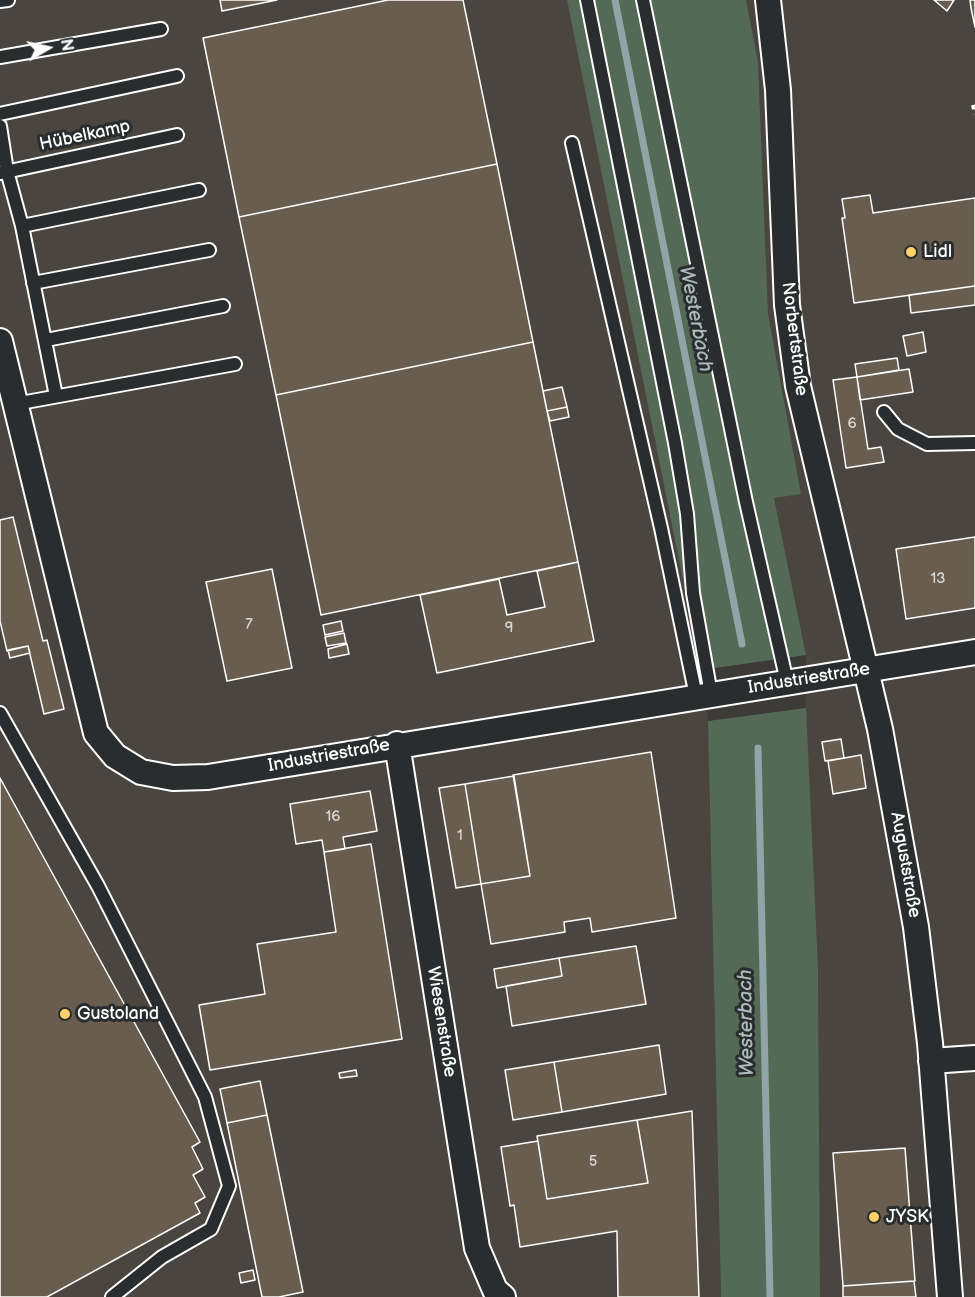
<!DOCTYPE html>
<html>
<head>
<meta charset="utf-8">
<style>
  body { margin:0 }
  #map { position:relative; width:975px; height:1297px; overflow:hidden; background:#3d3b38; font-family:"Balsamiq Sans",sans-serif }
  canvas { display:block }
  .north { position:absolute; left:18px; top:18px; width:60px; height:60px; -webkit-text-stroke:4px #2a2d2e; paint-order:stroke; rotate:81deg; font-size:16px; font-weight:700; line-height:24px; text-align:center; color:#fff }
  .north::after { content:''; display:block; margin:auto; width:21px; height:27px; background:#fff; clip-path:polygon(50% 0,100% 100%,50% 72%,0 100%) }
</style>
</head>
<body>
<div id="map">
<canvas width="975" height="1297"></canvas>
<div class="north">N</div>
</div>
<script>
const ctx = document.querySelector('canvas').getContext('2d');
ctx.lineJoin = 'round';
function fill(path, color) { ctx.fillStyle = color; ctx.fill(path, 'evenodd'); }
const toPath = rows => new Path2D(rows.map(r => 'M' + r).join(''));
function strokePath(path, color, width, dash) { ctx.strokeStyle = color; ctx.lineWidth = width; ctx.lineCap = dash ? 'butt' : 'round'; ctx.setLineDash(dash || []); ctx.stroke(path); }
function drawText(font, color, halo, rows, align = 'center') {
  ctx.font = font + ' "Balsamiq Sans",sans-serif'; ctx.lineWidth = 6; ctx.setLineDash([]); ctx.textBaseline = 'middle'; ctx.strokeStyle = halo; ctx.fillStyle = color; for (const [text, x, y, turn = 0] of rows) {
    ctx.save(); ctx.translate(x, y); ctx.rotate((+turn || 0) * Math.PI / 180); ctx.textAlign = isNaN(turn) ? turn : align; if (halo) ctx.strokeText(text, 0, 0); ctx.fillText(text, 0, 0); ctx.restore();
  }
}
fill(toPath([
  [0,0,567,0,694,632,708,721,721,1297,0,1297],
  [746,0,975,0,975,1297,820,1297,818,968,805,727,806,655,774,497,801,493,768,313,758,61]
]), '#4a453f');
fill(toPath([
  [567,0,746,0,758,61,768,313,801,494,774,498,806,655,701,670],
  [806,708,818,968,820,1297,721,1297,708,721]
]), '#556a56');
strokePath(toPath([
  [615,0,742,644],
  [758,748,770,1297]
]), '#92a4a7', 7);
const building = toPath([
  [220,0,277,0,222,11,220,0],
  [388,0,463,0,497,164,239,217,203,38,388,0],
  [934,0,954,0,947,11,934,0],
  [970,0,975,0,975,27,971,8,970,0],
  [497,164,533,342,276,395,239,217,497,164],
  [870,195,873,213,975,198,975,286,854,303,842,218,845,218,842,199,870,195],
  [975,286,975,305,911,313,909,295,975,286],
  [923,332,926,352,907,356,903,336,923,332],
  [533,342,578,562,321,615,276,395,533,342],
  [897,358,899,370,857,377,855,364,897,358],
  [909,369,913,392,860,400,857,377,909,369],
  [857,377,868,449,881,447,884,462,846,468,833,380,857,377],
  [562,387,567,407,547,411,543,391,562,387],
  [567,407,569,417,550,421,547,411,567,407],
  [13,517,43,641,47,640,64,709,44,714,28,646,7,651,0,621,0,520,13,517],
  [975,537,975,608,906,619,896,549,975,537],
  [578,562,594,641,437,673,420,595,499,579,507,615,545,607,537,571,578,562],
  [272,569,292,668,227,681,206,582,272,569],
  [341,621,343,631,325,635,323,625,341,621],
  [344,633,346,643,327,646,325,637,344,633],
  [347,644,349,654,329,658,328,649,347,644],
  [28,646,30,653,10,658,8,650,28,646],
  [841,739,844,758,825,761,822,742,841,739],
  [651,752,676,918,592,932,590,918,564,922,565,932,491,944,481,884,530,876,513,775,651,752],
  [861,755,866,788,833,794,828,761,861,755],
  [514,776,530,876,481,884,465,784,514,776],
  [0,778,200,1142,192,1147,203,1169,193,1175,205,1197,195,1203,200,1213,47,1297,0,1297,0,778],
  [465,784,481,884,456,888,439,788,465,784],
  [370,791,377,831,343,837,345,849,324,852,322,840,296,844,290,804,370,791],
  [371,844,402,1039,210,1070,199,1005,265,994,257,944,336,932,324,852,371,844],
  [636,946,646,1004,512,1026,506,986,562,976,559,958,636,946],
  [559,958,562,976,497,988,494,969,559,958],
  [659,1045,666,1094,562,1112,554,1062,659,1045],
  [554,1062,562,1112,513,1120,505,1070,554,1062],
  [356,1070,357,1076,340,1078,339,1073,356,1070],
  [260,1081,267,1115,227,1123,220,1089,260,1081],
  [692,1111,699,1297,618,1297,617,1231,520,1247,514,1205,510,1206,501,1147,538,1141,547,1199,648,1183,637,1120,692,1111],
  [267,1115,303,1292,279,1297,262,1297,227,1123,267,1115],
  [637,1120,648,1183,547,1199,537,1136,637,1120],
  [905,1148,915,1281,843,1286,833,1153,905,1148],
  [253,1270,255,1280,241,1283,239,1273,253,1270],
  [914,1281,916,1297,843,1297,843,1286,914,1281]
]);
fill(building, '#685d4f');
strokePath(building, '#fff', 1.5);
const lane = toPath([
  [587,0,675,443,687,514,693,593,711,694],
  [643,0,746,502,787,682],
  [0,1,8,0],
  [0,57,161,29],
  [0,114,177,76],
  [0,126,7,171,22,226,56,396],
  [572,143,661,528,696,696],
  [1,173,177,135],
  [22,226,199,190],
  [33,283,209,250],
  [46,340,223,306],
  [15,404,235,364],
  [884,412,898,429,927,444,975,443],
  [0,713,98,886,205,1097,229,1186,211,1229,162,1257,112,1297]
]);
const street = toPath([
  [768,0,778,90,787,305,798,386,880,729,916,927,930,1043,950,1297],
  [0,341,96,733,115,756,141,772,173,778,208,777,975,652],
  [397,744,477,1248,495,1290,503,1297],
  [931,1061,975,1058]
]);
strokePath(lane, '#fff', 16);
strokePath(street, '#fff', 28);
strokePath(toPath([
  [973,105,975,114]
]), '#fff', 4, [4.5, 4.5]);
strokePath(lane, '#2a2d2e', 12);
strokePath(street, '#2a2d2e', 24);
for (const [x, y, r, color] of [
  [911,252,6,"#ffd166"],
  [65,1014,6,"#ffd166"],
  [874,1217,6,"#ffd166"]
]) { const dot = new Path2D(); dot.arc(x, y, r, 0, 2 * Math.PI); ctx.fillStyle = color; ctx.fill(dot); strokePath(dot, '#2a2d2e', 2); }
drawText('15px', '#d9d6d3', null, [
  ["6",852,424],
  ["13",938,579],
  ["7",249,625],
  ["9",509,628],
  ["16",333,817],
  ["1",460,836],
  ["5",593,1162]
]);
drawText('18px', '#fff', '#2a2d2e', [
  ["Hübelkamp",85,136,-12],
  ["Norbertstraße",794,339,83],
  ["Industriestraße",809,679,-9],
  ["Industriestraße",329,756,-10],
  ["Auguststraße",905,865,80],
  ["Wiesenstraße",441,1022,81]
]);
drawText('18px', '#fff', '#2a2d2e', [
  ["Lidl",923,252],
  ["Gustoland",77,1014],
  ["JYSK",886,1217]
], 'left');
drawText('italic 20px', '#aebbbd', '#2a2d2e', [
  ["Westerbach",695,319,79],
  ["Westerbach",747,1023,-91]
]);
</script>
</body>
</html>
